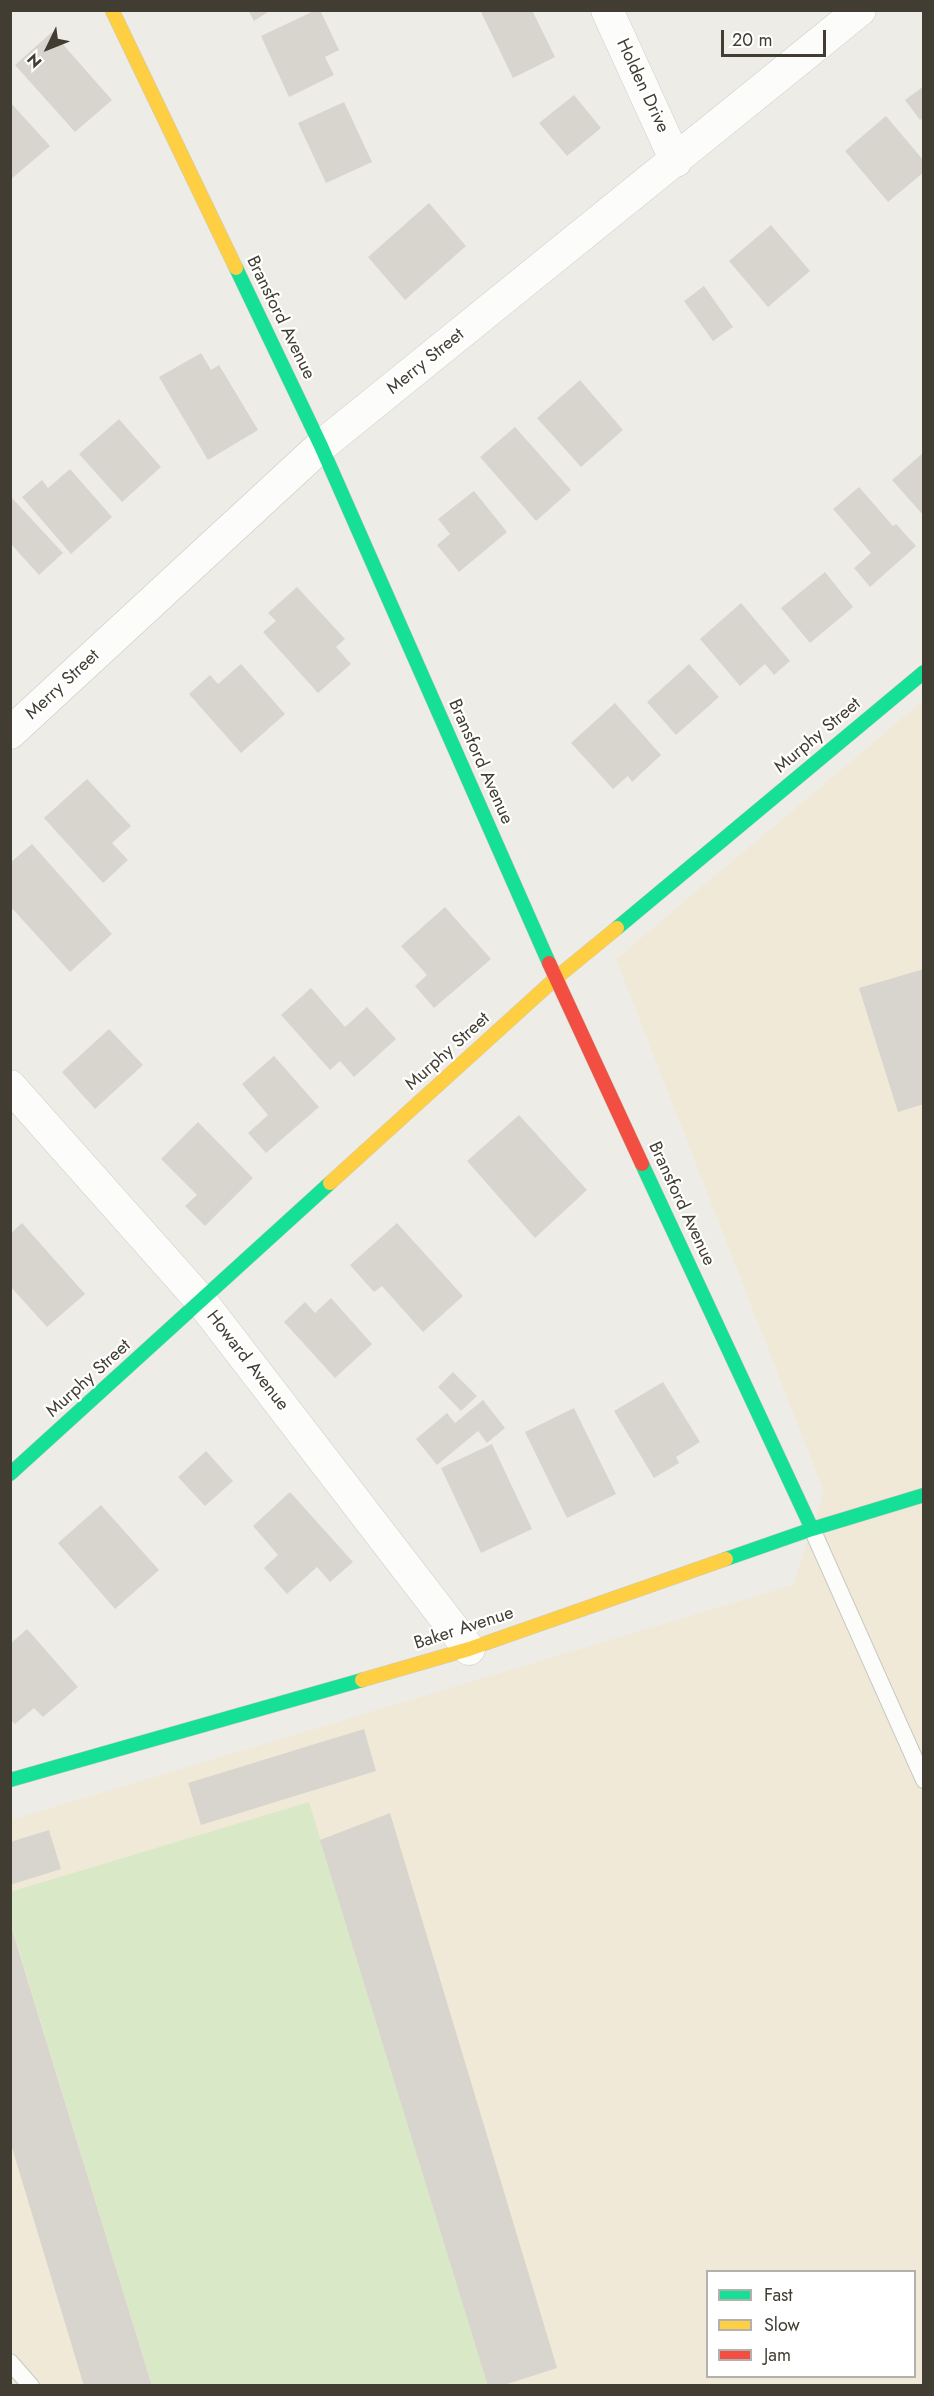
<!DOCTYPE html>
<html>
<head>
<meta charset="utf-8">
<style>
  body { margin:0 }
  #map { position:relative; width:934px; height:2396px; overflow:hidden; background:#eeece6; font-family:Jost,sans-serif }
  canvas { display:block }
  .frame { position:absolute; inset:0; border:12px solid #423d33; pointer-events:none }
  .legend { position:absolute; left:706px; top:2270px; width:210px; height:108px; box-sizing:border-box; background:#fff; border:2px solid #b3b1ad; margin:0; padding:8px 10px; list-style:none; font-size:18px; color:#423d33 }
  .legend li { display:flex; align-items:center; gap:12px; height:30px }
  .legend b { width:30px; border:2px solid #b3b1ad }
  .north { position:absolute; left:18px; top:18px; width:60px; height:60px; -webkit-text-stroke:4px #fff; paint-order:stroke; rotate:227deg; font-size:16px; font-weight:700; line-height:24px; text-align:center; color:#423d33 }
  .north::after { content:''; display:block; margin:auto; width:21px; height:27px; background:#423d33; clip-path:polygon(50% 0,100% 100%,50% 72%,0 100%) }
  .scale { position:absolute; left:721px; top:30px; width:105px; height:27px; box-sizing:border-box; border:3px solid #423d33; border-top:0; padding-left:8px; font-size:18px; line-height:21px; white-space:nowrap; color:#423d33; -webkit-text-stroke:4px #fff; paint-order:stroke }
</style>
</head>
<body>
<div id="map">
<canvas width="934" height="2396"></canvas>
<div class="frame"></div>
<ul class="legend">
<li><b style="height:8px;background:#16e098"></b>Fast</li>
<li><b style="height:8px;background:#ffcf43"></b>Slow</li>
<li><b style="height:8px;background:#f24e42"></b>Jam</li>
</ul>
<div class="north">N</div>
<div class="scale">20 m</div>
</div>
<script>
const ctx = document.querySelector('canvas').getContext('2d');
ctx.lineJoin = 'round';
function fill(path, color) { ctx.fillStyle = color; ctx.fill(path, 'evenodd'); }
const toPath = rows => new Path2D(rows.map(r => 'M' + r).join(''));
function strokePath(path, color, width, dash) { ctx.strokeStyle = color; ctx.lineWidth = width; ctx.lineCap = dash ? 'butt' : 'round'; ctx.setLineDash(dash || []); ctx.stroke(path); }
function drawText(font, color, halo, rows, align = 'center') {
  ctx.font = font + ' Jost,sans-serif'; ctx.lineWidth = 4.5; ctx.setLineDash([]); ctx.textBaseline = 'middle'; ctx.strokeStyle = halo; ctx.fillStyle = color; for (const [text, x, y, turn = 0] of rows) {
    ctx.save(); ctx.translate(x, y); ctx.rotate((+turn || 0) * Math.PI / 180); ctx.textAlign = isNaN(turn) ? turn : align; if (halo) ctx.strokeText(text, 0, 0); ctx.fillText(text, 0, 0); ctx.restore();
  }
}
fill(toPath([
  [923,701,923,2385,11,2386,11,1820,793,1585,824,1492,616,959],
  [708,2272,914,2272,914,2376,708,2376]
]), '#f1e9d8');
fill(toPath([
  [309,1802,488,2385,152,2385,11,1924,10,1892]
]), '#d9e8c6');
fill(toPath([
  [248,10,271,10,254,21],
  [316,10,320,10,339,50,325,57,334,75,289,97,261,36],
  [480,10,532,10,555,57,513,78],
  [52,32,112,100,75,132,15,65],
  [924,86,924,117,920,120,905,100],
  [574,95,601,128,567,156,539,123],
  [10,102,50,146,10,180],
  [344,102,372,162,326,183,298,123],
  [886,116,924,161,924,172,888,202,845,151],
  [429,203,466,246,405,300,368,257],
  [771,225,810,271,768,307,729,261],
  [704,286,733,327,713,341,684,301],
  [201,353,211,370,219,365,258,430,208,460,159,377],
  [580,380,623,430,581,467,537,418],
  [119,419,161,467,122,502,79,454],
  [515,427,571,490,536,521,480,457],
  [924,452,924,516,892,480],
  [70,469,112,517,71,554,22,497,42,480,48,488],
  [859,487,893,526,896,524,916,546,870,587,854,568,871,553,833,509],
  [474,491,507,532,459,572,437,545,450,534,438,519],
  [10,496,63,553,39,575,10,543],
  [825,572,853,607,810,643,781,608],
  [297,587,345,639,336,647,351,664,318,693,263,632,276,621,268,613],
  [741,603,790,661,774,675,765,664,740,686,700,639],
  [241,664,285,714,241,753,189,694,210,675,218,684],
  [689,664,719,697,676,735,647,702],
  [615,703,661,755,632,782,628,776,613,789,571,743],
  [87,779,131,826,112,843,128,860,103,883,44,818],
  [32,844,112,934,70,972,10,906,10,863],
  [445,907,491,959,434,1008,415,986,427,975,401,946],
  [924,969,924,1104,898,1112,859,988],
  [311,988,345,1027,367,1007,396,1039,354,1077,340,1061,330,1070,281,1015],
  [109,1029,143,1065,95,1109,62,1072],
  [274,1056,319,1107,266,1153,248,1133,268,1115,242,1084],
  [519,1115,587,1190,535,1238,467,1161],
  [198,1122,253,1178,205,1226,185,1206,197,1195,161,1159],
  [22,1223,85,1294,47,1327,10,1286,10,1234],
  [397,1223,463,1296,423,1332,382,1286,374,1292,350,1265],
  [331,1298,372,1344,335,1378,284,1322,305,1302,315,1313],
  [453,1372,477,1396,461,1411,438,1387],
  [663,1382,700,1442,676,1457,679,1463,654,1478,614,1411],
  [483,1400,505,1428,487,1443,478,1431,437,1465,416,1439,447,1413,455,1423],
  [574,1408,616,1494,567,1518,525,1432],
  [492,1444,532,1529,481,1553,441,1468],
  [206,1451,233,1481,205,1506,178,1477],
  [290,1492,353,1562,330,1582,317,1567,287,1594,264,1568,278,1555,253,1526],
  [101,1505,159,1570,115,1609,58,1543],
  [27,1629,78,1687,43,1717,34,1708,15,1724,10,1719,10,1644],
  [364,1729,376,1771,201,1825,188,1783],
  [390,1813,557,2368,501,2386,488,2386,320,1840],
  [49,1830,61,1869,10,1885,10,1842],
  [10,1926,11,1926,152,2386,84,2386,10,2141]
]), '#d7d5ce');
const lane = toPath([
  [812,1529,924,1780],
  [10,2362,31,2386]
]);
const street = toPath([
  [607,10,676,161],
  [10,733,321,446,860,10],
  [10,1086,202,1302,469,1649]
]);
const fast = toPath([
  [236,268,321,446,549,963],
  [617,928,924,672],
  [642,1164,812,1529],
  [10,1474,330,1183],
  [726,1559,812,1529,924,1495],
  [10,1780,362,1680]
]);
const slow = toPath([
  [112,10,236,268],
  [330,1183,556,978,617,928],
  [362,1680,469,1649,726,1559]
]);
const jam = toPath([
  [549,963,642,1164]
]);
strokePath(lane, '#cac8c2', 18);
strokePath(street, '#cac8c2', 33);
strokePath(fast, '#ccc9bd', 15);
strokePath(slow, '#ccc9bd', 15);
strokePath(jam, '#ccc9bd', 15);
strokePath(lane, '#fcfcfb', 16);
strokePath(street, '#fcfcfb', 32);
strokePath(fast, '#16e098', 14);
strokePath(slow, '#ffcf43', 14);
strokePath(jam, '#f24e42', 14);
drawText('18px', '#423d33', '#fff', [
  ["Holden Drive",642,86,65],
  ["Bransford Avenue",280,318,64],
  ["Merry Street",426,362,-39],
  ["Merry Street",63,685,-43],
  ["Murphy Street",818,736,-40],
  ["Bransford Avenue",480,762,66],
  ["Murphy Street",448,1052,-42],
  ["Bransford Avenue",681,1204,65],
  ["Howard Avenue",247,1361,52],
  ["Murphy Street",89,1379,-42],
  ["Baker Avenue",464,1629,-18]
]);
</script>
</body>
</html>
